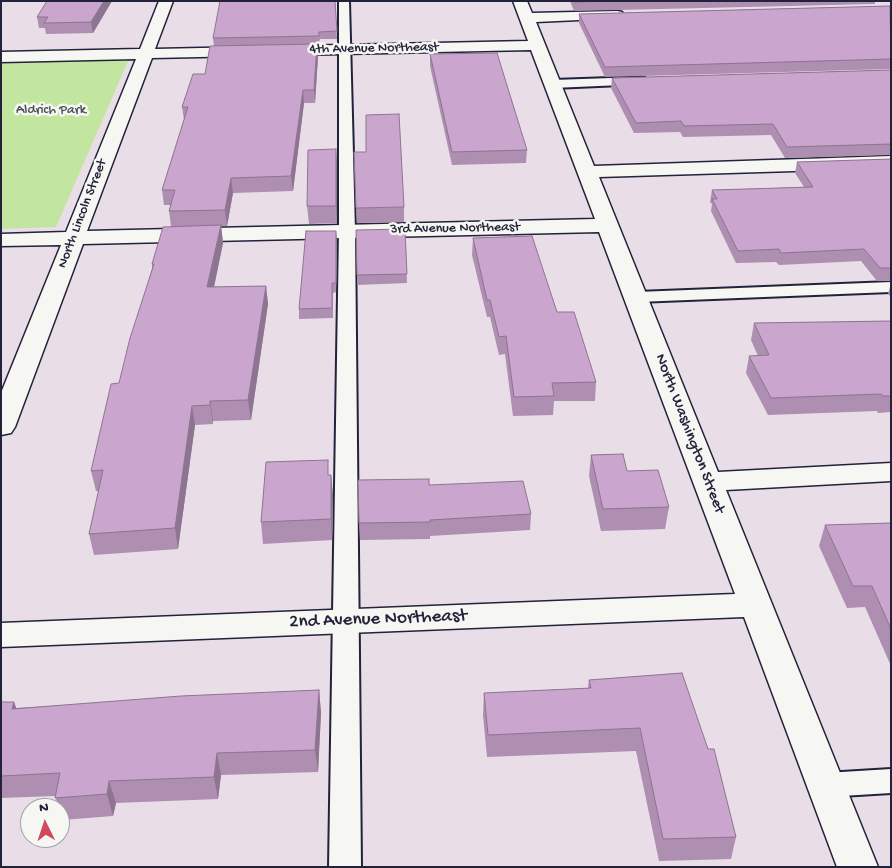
<!DOCTYPE html>
<html>
<head>
<meta charset="utf-8">
<style>
  body { margin:0 }
  #map { position:relative; width:892px; height:868px; overflow:hidden; background:#e9dee7; font-family:"Gochi Hand",sans-serif }
  canvas { display:block }
  .frame { position:absolute; inset:0; border:2px solid #22223b; pointer-events:none }
  .north { position:absolute; left:20px; top:798px; width:50px; height:50px; box-sizing:border-box; background:#f6f6f2; border:1px solid #a1a1a9; border-radius:50%; rotate:356deg; font-size:14px; font-weight:700; line-height:20px; text-align:center; color:#22223b }
  .north::after { content:''; display:block; margin:auto; width:18px; height:22px; background:#d1495b; clip-path:polygon(50% 0,100% 100%,50% 72%,0 100%) }
</style>
</head>
<body>
<div id="map">
<canvas width="892" height="868"></canvas>
<div class="frame"></div>
<div class="north">N</div>
</div>
<script>
const ctx = document.querySelector('canvas').getContext('2d');
ctx.lineJoin = 'round';
function fill(path, color) { ctx.fillStyle = color; ctx.fill(path, 'evenodd'); }
const toPath = rows => new Path2D(rows.map(r => 'M' + r).join(''));
function strokePath(path, color, width, dash) { ctx.strokeStyle = color; ctx.lineWidth = width; ctx.lineCap = dash ? 'butt' : 'round'; ctx.setLineDash(dash || []); ctx.stroke(path); }
function drawText(font, color, halo, rows, align = 'center') {
  ctx.font = font + ' "Gochi Hand",sans-serif'; ctx.lineWidth = 5; ctx.setLineDash([]); ctx.textBaseline = 'middle'; ctx.strokeStyle = halo; ctx.fillStyle = color; for (const [text, x, y, turn = 0] of rows) {
    ctx.save(); ctx.translate(x, y); ctx.rotate((+turn || 0) * Math.PI / 180); ctx.textAlign = isNaN(turn) ? turn : align; if (halo) ctx.strokeText(text, 0, 0); ctx.fillText(text, 0, 0); ctx.restore();
  }
}
fill(toPath([
  [129,59,56,227,1,229,1,62]
]), '#c2e59f');
const service = toPath([
  [339,1,349,1,355,231,361,867,329,867,339,231,339,1],
  [640,77,645,78,646,81,645,84,553,88,547,84,553,80,640,77],
  [891,282,891,292,637,302,631,301,628,297,631,293,637,292,891,282],
  [891,769,891,793,825,797,815,794,810,785,815,776,825,773,891,769]
]);
const minor = toPath([
  [159,1,173,1,155,49,528,41,513,1,527,1,532,13,617,11,622,12,624,15,622,18,536,22,594,166,891,156,891,168,599,177,718,472,891,463,891,481,726,490,878,867,837,867,744,617,1,647,1,623,735,594,599,232,83,244,15,427,11,433,1,435,1,393,61,245,1,246,1,234,66,232,136,59,1,62,1,52,140,49,159,1],
  [531,50,595,219,87,231,152,58,531,50]
]);
strokePath(service, '#22223b', 4);
strokePath(minor, '#22223b', 3);
fill(service, '#f6f6f2');
fill(minor, '#f6f6f2');
fill(toPath([
  [112,1,93,33,46,34,45,28,39,28,37,17],
  [335,1,337,39,320,39,319,44,317,44,318,56,315,103,304,103,293,191,233,193,227,226,221,226,223,243,214,287,266,286,268,304,251,420,213,421,213,424,195,425,178,549,94,555,89,534,99,491,96,491,91,471,119,383,152,269,152,264,171,226,169,211,171,205,164,205,162,190,184,120,182,107,205,74,214,46,213,38],
  [570,1,875,1,875,4,574,11],
  [891,6,891,69,605,77,579,23,579,14],
  [430,54,527,150,526,163,452,165,430,66],
  [891,70,891,155,785,158,771,135,683,137,680,132,634,133,611,88,612,78],
  [336,149,337,166,337,223,309,224,307,206],
  [891,159,891,281,877,281,861,261,779,265,776,262,736,263,711,211,712,204,710,202,712,190,804,187,795,173,797,162],
  [404,207,404,222,357,223,356,208],
  [405,229,407,283,357,285,357,275],
  [336,231,336,292,333,293,333,318,299,319,299,309],
  [473,238,557,312,596,382,595,401,554,401,553,415,513,416,505,354,499,355,490,317,487,317,472,255],
  [891,283,891,297,888,294],
  [891,321,891,412,878,413,877,411,768,415,746,373,749,356,758,356,751,340,754,323],
  [591,455,627,471,669,507,665,529,601,531,589,476],
  [331,475,333,496,332,540,263,544,261,522],
  [429,485,531,514,530,530,430,536,430,539,360,540,359,523],
  [891,523,891,666,865,607,847,608,819,546,825,525],
  [682,673,736,837,731,859,659,861,636,751,487,757,483,715,484,693,588,688,589,680],
  [319,690,321,713,318,772,221,775,218,799,116,803,113,816,62,820,60,812,60,808,59,808,55,796,1,798,1,702,14,702,16,708]
]), '#ae8eb1');
fill(toPath([
  [104,1,112,1,93,33,91,22],
  [317,44,318,56,315,103,314,90],
  [303,90,304,103,293,191,291,176],
  [336,149,337,166,337,223,336,206],
  [231,178,233,193,227,226,225,210],
  [221,225,223,243,210,306,207,287],
  [336,231,337,240,336,292],
  [266,286,268,304,251,420,248,400],
  [210,401,213,421,213,424,210,405],
  [192,406,195,425,178,549,175,528],
  [331,475,333,496,332,540,331,519],
  [319,690,321,713,318,772,315,750],
  [14,702,22,724,12,709],
  [217,753,221,775,218,799,214,777],
  [109,781,116,803,113,816,107,794]
]), '#8d7490');
const building = toPath([
  [47,1,104,1,91,22,44,23,48,17,37,17,47,1],
  [220,1,335,1,337,31,319,32,319,36,213,38,220,1],
  [574,1,607,1,575,2,574,1],
  [890,6,891,59,605,67,579,14,890,6],
  [317,44,314,90,303,90,291,176,231,178,225,210,169,211,175,190,162,190,188,107,182,107,193,74,205,74,210,46,317,44],
  [497,53,527,150,452,152,430,54,497,53],
  [891,70,891,144,787,147,773,124,684,126,681,121,636,123,612,78,891,70],
  [399,114,404,207,356,208,354,152,366,152,366,115,399,114],
  [336,149,336,206,307,206,308,150,336,149],
  [891,159,891,268,880,268,864,249,781,253,779,249,738,251,712,199,717,199,712,190,813,187,797,162,891,159],
  [221,225,207,287,266,286,248,400,210,401,210,405,192,406,175,528,89,534,103,470,91,471,111,384,119,383,130,338,154,264,152,264,163,227,221,225],
  [405,229,407,274,357,275,356,230,405,229],
  [306,231,336,231,336,283,332,283,332,308,299,309,306,231],
  [532,236,557,312,574,312,596,382,552,383,554,396,514,397,506,336,499,337,490,300,487,300,473,238,532,236],
  [891,321,891,396,883,396,881,394,771,398,749,356,769,355,754,323,891,321],
  [623,454,627,471,658,470,669,507,603,509,591,455,623,454],
  [328,460,328,475,331,475,331,519,261,522,266,462,328,460],
  [429,479,429,485,523,481,531,514,430,520,430,522,359,523,358,480,429,479],
  [891,523,891,629,872,586,853,586,825,525,891,523],
  [682,673,708,749,714,749,736,837,663,839,640,728,488,735,484,693,591,688,589,680,682,673],
  [319,690,315,750,217,753,214,777,109,781,107,794,55,798,60,773,1,776,1,702,14,702,12,709,181,696,319,690]
]);
fill(building, '#caa5ce');
strokePath(building, '#8d7490', 1);
drawText('14px', '#22223b', '#f6f6f2', [
  ["4th Avenue Northeast",374,49,-1],
  ["North Lincoln Street",83,214,-69],
  ["3rd Avenue Northeast",455,229,-1]
]);
drawText('14px', '#4a5354', '#f6f6f2', [
  ["Aldrich Park",51,111]
]);
drawText('16px', '#22223b', '#f6f6f2', [
  ["North Washington Street",689,434,69]
]);
drawText('19px', '#22223b', '#f6f6f2', [
  ["2nd Avenue Northeast",378,620,-2]
]);
</script>
</body>
</html>
